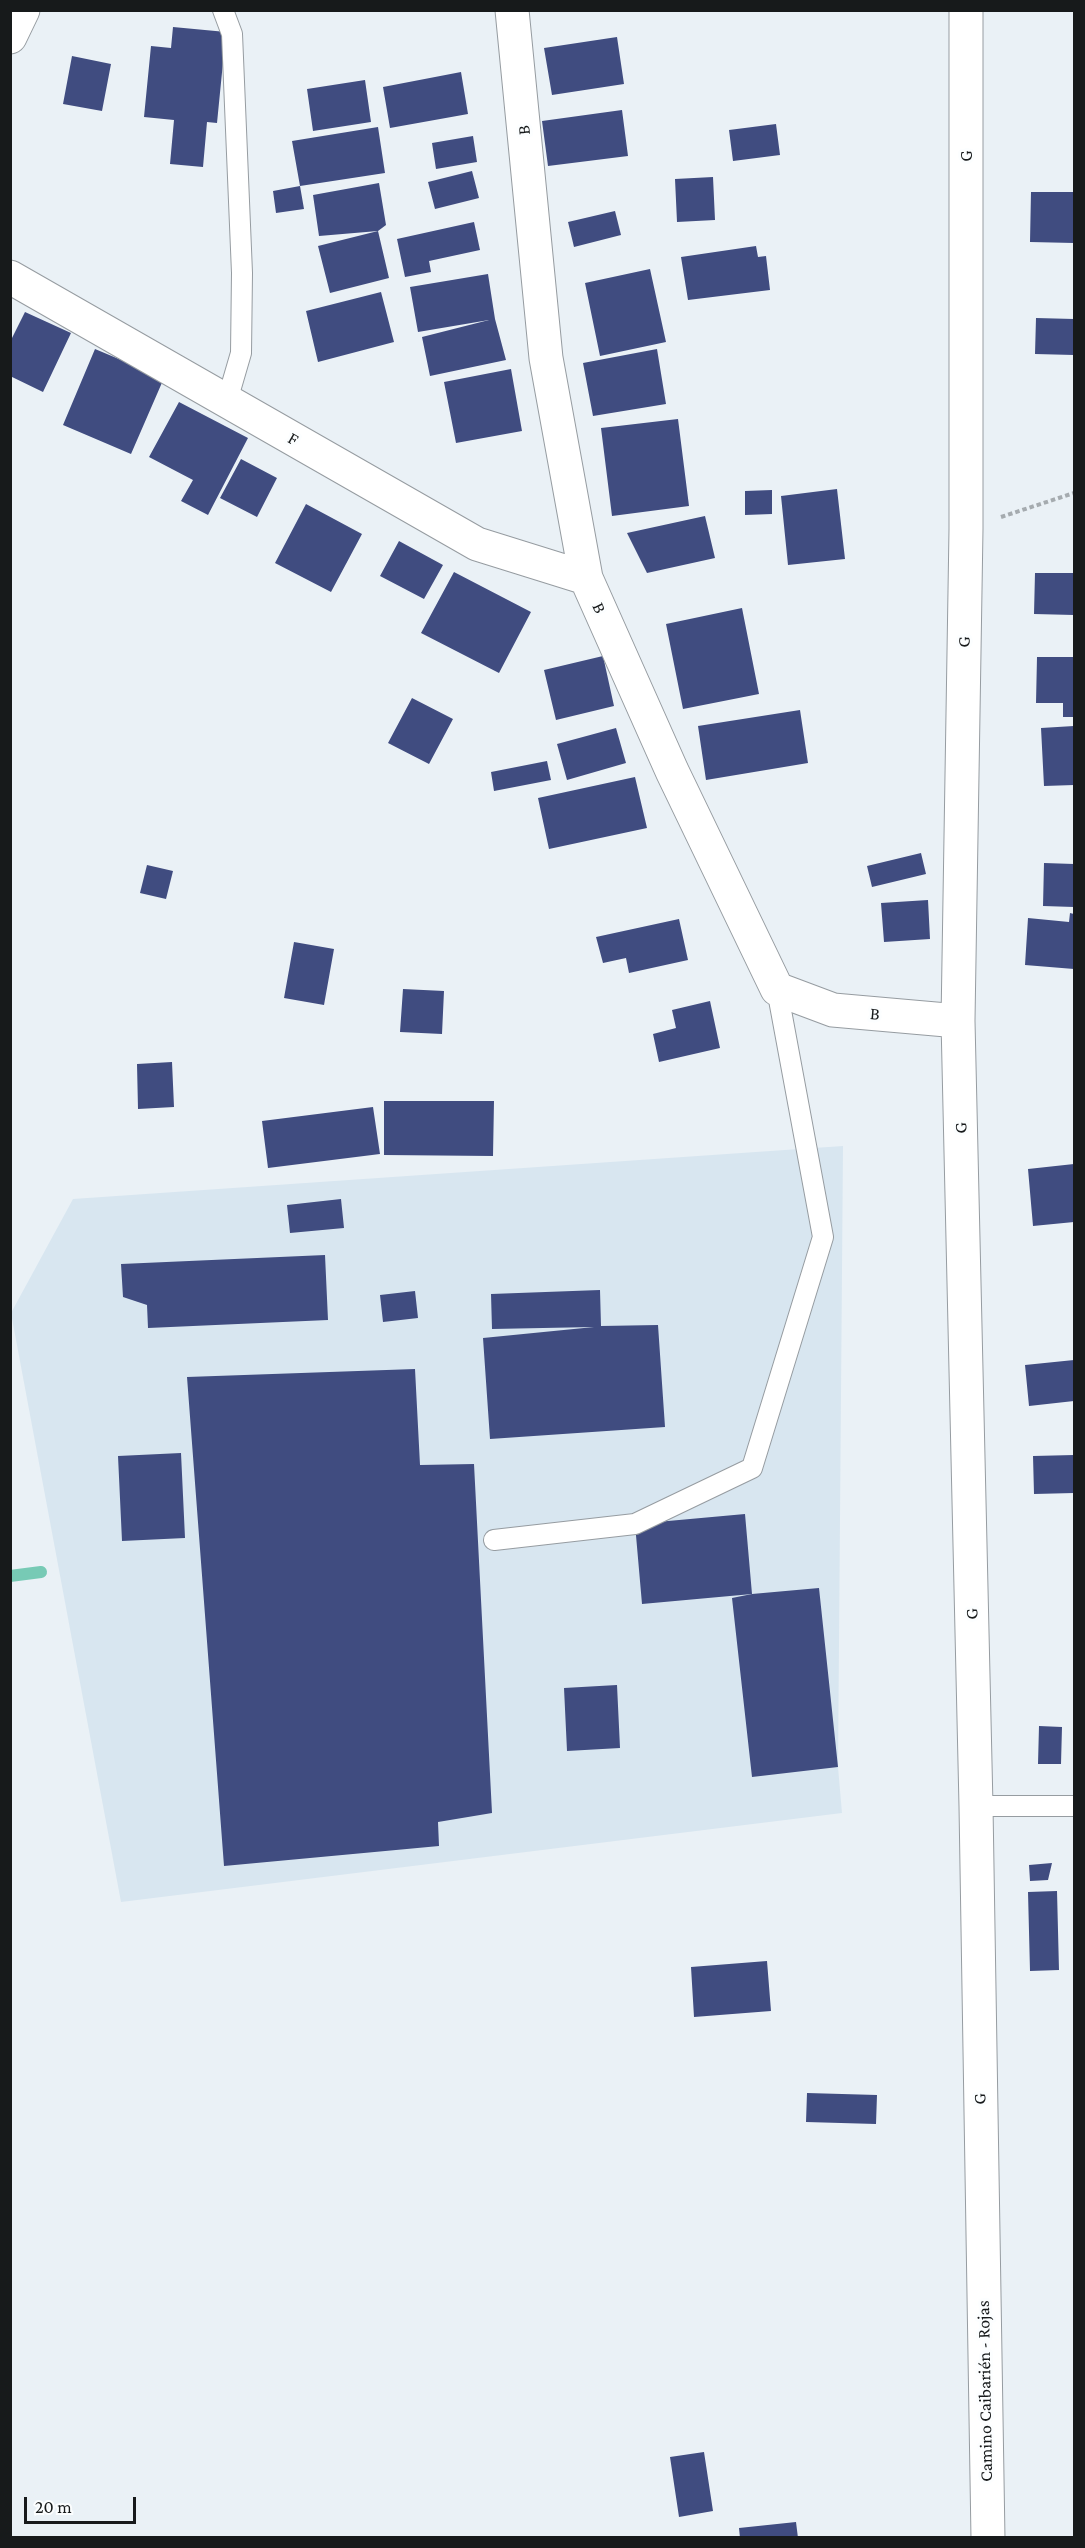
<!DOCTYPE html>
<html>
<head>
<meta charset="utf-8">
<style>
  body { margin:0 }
  #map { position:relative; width:1085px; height:2548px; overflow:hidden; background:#eaf1f6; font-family:"Crimson Pro",serif }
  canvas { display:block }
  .frame { position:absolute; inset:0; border:12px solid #171a1b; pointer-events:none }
  .scale { position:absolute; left:24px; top:2497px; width:112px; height:27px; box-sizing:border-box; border:3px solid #171a1b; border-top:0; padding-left:8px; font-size:18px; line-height:21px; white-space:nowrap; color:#171a1b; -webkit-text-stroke:4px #fcfeff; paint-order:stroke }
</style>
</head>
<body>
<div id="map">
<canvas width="1085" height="2548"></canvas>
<div class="frame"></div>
<div class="scale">20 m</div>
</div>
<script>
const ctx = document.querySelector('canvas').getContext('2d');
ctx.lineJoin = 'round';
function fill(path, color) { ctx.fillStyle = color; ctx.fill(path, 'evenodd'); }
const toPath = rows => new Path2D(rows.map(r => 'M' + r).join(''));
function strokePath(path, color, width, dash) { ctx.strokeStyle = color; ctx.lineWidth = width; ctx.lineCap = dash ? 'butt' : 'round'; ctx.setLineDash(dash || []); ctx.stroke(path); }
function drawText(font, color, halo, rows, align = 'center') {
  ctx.font = font + ' "Crimson Pro",serif'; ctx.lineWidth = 6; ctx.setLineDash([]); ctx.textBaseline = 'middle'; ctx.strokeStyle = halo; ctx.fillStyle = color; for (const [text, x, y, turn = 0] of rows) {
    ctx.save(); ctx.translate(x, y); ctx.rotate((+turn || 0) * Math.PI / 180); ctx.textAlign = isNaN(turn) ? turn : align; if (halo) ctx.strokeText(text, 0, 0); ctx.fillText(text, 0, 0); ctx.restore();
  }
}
fill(toPath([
  [843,1146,838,1767,842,1813,121,1902,11,1313,73,1199]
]), '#d8e6f0');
strokePath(toPath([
  [10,1576,41,1572]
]), '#77cab5', 12);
fill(toPath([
  [173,27,226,32,217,123,207,122,203,167,170,164,174,120,144,117,151,46,171,48],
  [617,37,624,84,552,95,544,48],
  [72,56,111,64,102,111,63,104],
  [461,72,468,114,390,128,383,87],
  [365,80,371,122,313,131,307,89],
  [622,110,628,156,548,166,542,121],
  [776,124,780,155,733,161,729,130],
  [378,127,385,173,300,186,292,141],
  [473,136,477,162,436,169,432,143],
  [472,171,479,198,435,209,428,182],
  [713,177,715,220,677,222,675,179],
  [379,183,386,225,378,231,319,236,313,195],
  [300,186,304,209,276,213,273,191],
  [1031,192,1074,192,1074,243,1030,242],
  [615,211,621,235,574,247,568,222],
  [474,222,480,250,429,261,431,272,405,277,397,239],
  [378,231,389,278,330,293,318,246],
  [756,246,758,257,766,256,770,290,688,300,681,257],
  [650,269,666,342,600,356,585,283],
  [488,274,495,319,506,360,430,376,422,337,489,320,418,332,410,287],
  [381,292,394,342,318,362,306,311],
  [25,312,71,333,43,392,10,376,10,342],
  [1036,318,1074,319,1074,355,1035,354],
  [95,349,164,378,131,454,63,425],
  [657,349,666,404,593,416,583,363],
  [511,369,522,431,456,443,444,382],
  [179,402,248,438,208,515,181,501,193,480,149,457],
  [678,419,689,506,612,516,601,428],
  [241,459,277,478,257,517,220,498],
  [837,489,845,559,788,565,781,496],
  [772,490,772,514,745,515,745,491],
  [306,504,362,534,331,592,275,563],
  [705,516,715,558,647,573,627,533],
  [399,541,443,565,424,599,380,576],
  [454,572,531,612,499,673,421,633],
  [1035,573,1074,573,1074,615,1034,614],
  [742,608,759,694,683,709,666,624],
  [603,656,614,706,556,720,544,670],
  [1037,657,1074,657,1074,717,1063,717,1063,703,1036,703],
  [412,698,453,719,429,764,388,743],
  [800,710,808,763,706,780,698,726],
  [1074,726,1074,785,1044,786,1041,728],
  [616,728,626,763,567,780,557,744],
  [547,761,551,780,494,791,491,772],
  [635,777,647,828,549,849,538,798],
  [921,853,926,874,872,887,867,866],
  [1044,863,1074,864,1074,907,1043,906],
  [147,865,173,871,166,899,140,893],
  [928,900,930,939,884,942,881,903],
  [1070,913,1074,914,1074,969,1025,965,1028,918,1069,922],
  [679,919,688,960,629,973,626,958,603,963,596,937],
  [294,942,334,949,324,1005,284,998],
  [403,989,444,991,442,1034,400,1032],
  [710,1001,720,1048,659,1062,653,1034,676,1028,672,1010],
  [172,1062,174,1107,138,1109,137,1064],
  [384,1101,494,1101,493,1156,384,1155],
  [373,1107,380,1154,268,1168,262,1121],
  [1074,1164,1074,1222,1033,1226,1028,1169],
  [341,1199,344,1228,290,1233,287,1205],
  [325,1255,328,1320,148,1328,147,1305,123,1297,121,1264],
  [600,1290,601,1326,658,1325,665,1427,490,1439,483,1338,594,1327,492,1329,491,1294],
  [415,1291,418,1318,383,1322,380,1295],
  [1074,1360,1074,1401,1029,1406,1025,1365],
  [415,1369,420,1465,474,1464,492,1813,438,1822,439,1846,224,1866,187,1377],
  [181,1453,185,1538,122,1541,118,1456],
  [1074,1455,1074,1493,1034,1494,1033,1456],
  [745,1514,752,1594,642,1604,635,1524],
  [819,1588,838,1767,752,1777,732,1598,752,1594],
  [617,1685,620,1748,567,1751,564,1688],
  [1039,1726,1062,1727,1061,1764,1038,1764],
  [1052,1863,1048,1880,1030,1881,1029,1865],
  [1057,1891,1059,1970,1030,1971,1028,1892],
  [767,1961,771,2011,694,2017,691,1967],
  [807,2093,877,2095,876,2124,806,2122],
  [704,2452,713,2511,679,2517,670,2457],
  [796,2522,798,2538,740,2538,739,2528]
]), '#404c80');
const service = toPath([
  [223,10,232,34,242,273,241,353,227,401],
  [494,1540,635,1524,752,1468,823,1237,777,989],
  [976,1806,1074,1806]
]);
const minor = toPath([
  [512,10,546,358,586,578,672,771,777,989,833,1010,958,1021],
  [966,10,966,529,958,1021,976,1806,988,2538],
  [10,37,23,10],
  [10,277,477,544,586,578]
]);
strokePath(service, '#969ca1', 22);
strokePath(minor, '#969ca1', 35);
strokePath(toPath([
  [1001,517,1074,493]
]), '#a5abaf', 4, [4.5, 3]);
strokePath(service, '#fff', 20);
strokePath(minor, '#fff', 33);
drawText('18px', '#171a1b', '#fcfeff', [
  ["B",524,130,-95],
  ["G",966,156,-90],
  ["F",293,439,30],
  ["B",599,608,66],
  ["G",964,642,-89],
  ["B",875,1014,5],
  ["G",961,1128,-91],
  ["G",972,1614,-91],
  ["G",980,2099,-91],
  ["Camino Caibarién - Rojas",985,2391,-91]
]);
</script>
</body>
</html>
